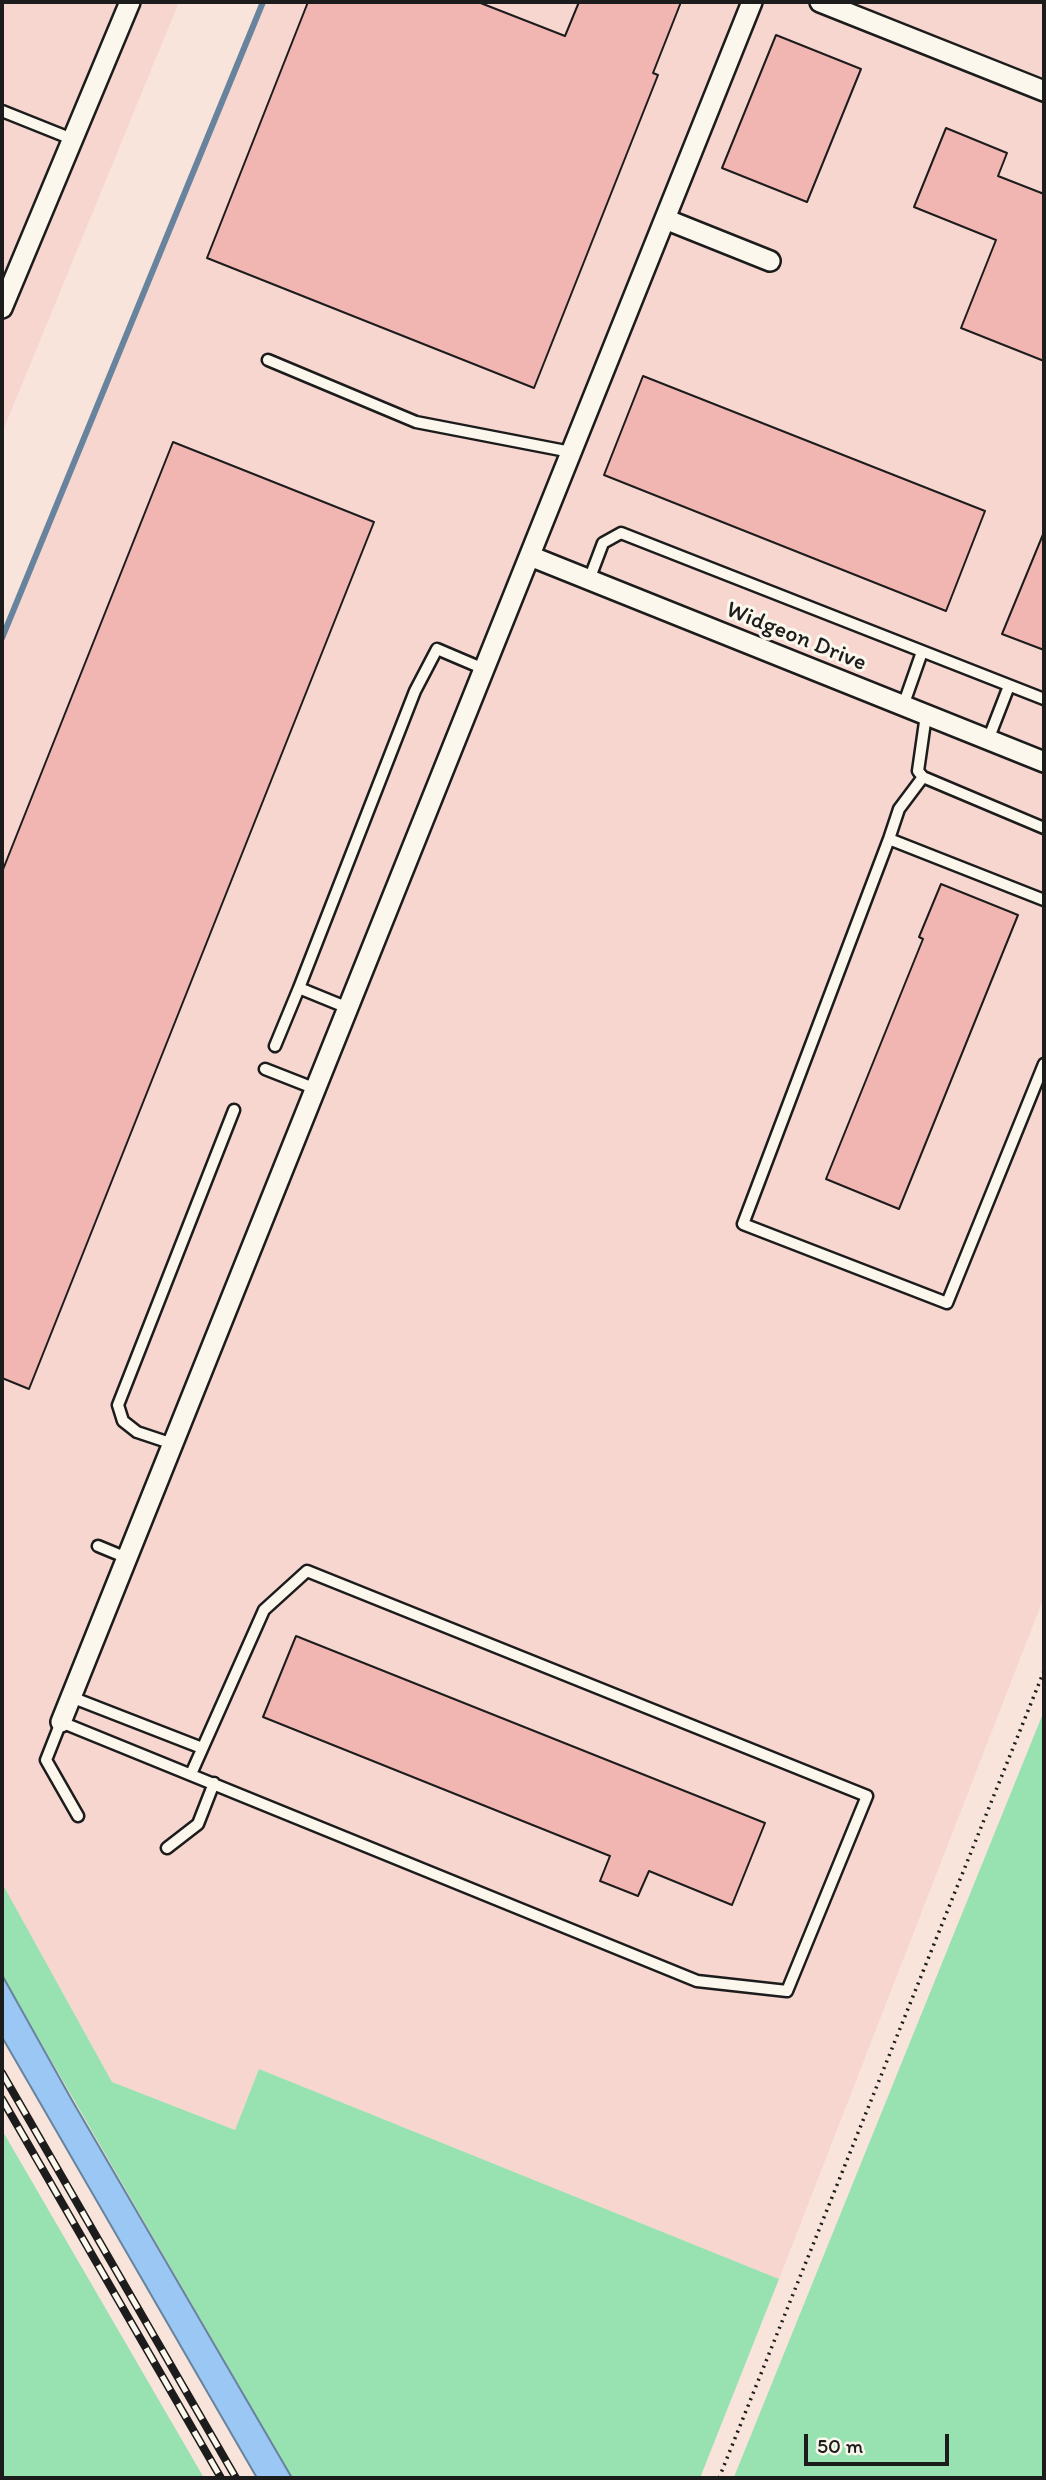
<!DOCTYPE html>
<html>
<head>
<meta charset="utf-8">
<style>
  body { margin:0 }
  #map { position:relative; width:1046px; height:2480px; overflow:hidden; background:#f8e4db; font-family:Itim,sans-serif }
  canvas { display:block }
  .frame { position:absolute; inset:0; border:4px solid #1c1c1c; pointer-events:none }
  .scale { position:absolute; left:804px; top:2434px; width:145px; height:32px; box-sizing:border-box; border:4px solid #1c1c1c; border-top:0; padding-left:9px; font-size:21px; line-height:24px; white-space:nowrap; color:#1c1c1c; -webkit-text-stroke:5px #fbf7ec; paint-order:stroke }
</style>
</head>
<body>
<div id="map">
<canvas width="1046" height="2480"></canvas>
<div class="frame"></div>
<div class="scale">50 m</div>
</div>
<script>
const ctx = document.querySelector('canvas').getContext('2d');
ctx.lineJoin = 'round';
function fill(path, color) { ctx.fillStyle = color; ctx.fill(path, 'evenodd'); }
const toPath = rows => new Path2D(rows.map(r => 'M' + r).join(''));
function strokePath(path, color, width, dash) { ctx.strokeStyle = color; ctx.lineWidth = width; ctx.lineCap = dash ? 'butt' : 'round'; ctx.setLineDash(dash || []); ctx.stroke(path); }
function drawText(font, color, halo, rows, align = 'center') {
  ctx.font = font + ' Itim,sans-serif'; ctx.lineWidth = 6; ctx.setLineDash([]); ctx.textBaseline = 'middle'; ctx.strokeStyle = halo; ctx.fillStyle = color; for (const [text, x, y, turn = 0] of rows) {
    ctx.save(); ctx.translate(x, y); ctx.rotate((+turn || 0) * Math.PI / 180); ctx.textAlign = isNaN(turn) ? turn : align; if (halo) ctx.strokeText(text, 0, 0); ctx.fillText(text, 0, 0); ctx.restore();
  }
}
fill(toPath([
  [2,2,179,2,2,433],
  [266,2,1044,2,1044,1597,779,2279,259,2069,235,2130,112,2082,2,1883,2,633]
]), '#f6d6cf');
fill(toPath([
  [1044,1711,1044,2478,734,2478,734,2477],
  [2,1883,112,2082,235,2130,259,2069,779,2279,700,2478,292,2478,2,1975],
  [2,2130,204,2478,2,2478]
]), '#98e1b1');
const water = toPath([
  [2,1975,73,2102,292,2478,257,2478,2,2037,2,1975]
]);
fill(water, '#9ac7f4');
strokePath(water, '#68839e', 2);
strokePath(toPath([
  [2,638,263,2]
]), '#68839e', 6);
const building = toPath([
  [308,2,478,2,565,36,579,2,681,2,653,73,658,75,534,388,207,258,308,2],
  [776,35,861,69,807,202,722,168,776,35],
  [946,128,1007,153,998,176,1044,194,1044,361,961,328,996,240,914,207,946,128],
  [643,376,985,511,946,611,604,475,643,376],
  [173,442,374,522,29,1389,2,1378,2,872,173,442],
  [1044,532,1044,650,1002,634,1044,532],
  [941,884,1018,915,899,1209,826,1179,923,939,919,937,941,884],
  [296,1636,765,1823,732,1905,649,1871,638,1896,600,1881,610,1856,263,1717,296,1636]
]);
fill(building, '#f2b6b2');
strokePath(building, '#1c1c1c', 2);
const service = toPath([
  [2,111,72,139],
  [268,360,416,422,571,452],
  [589,580,603,543,621,533,1044,699],
  [903,706,922,652],
  [926,715,918,771,923,777,1044,828],
  [988,740,1009,686],
  [923,777,899,809,889,839,1044,900],
  [889,839,743,1224,947,1303,1044,1064],
  [348,1008,299,988,415,691,437,649,484,669],
  [275,1046,299,988],
  [265,1069,316,1089],
  [173,1444,137,1432,123,1421,118,1405,234,1110],
  [98,1546,127,1558],
  [71,1697,202,1748],
  [78,1816,46,1760,61,1722,697,1981,787,1991,867,1796,307,1571,264,1610,191,1774],
  [167,1848,198,1824,214,1783]
]);
const minor = toPath([
  [820,2,1044,91],
  [665,219,770,261],
  [2,308,130,2],
  [530,556,1044,762],
  [61,1722,752,2]
]);
strokePath(service, '#1c1c1c', 15);
strokePath(minor, '#1c1c1c', 24);
strokePath(toPath([
  [719,2478,1044,1671]
]), '#1c1c1c', 3.5, [2, 5]);
strokePath(service, '#fbf7ec', 10);
strokePath(minor, '#fbf7ec', 19);
const rail = toPath([
  [2,2073,236,2478],
  [2,2099,221,2478]
]);
strokePath(rail, '#1c1c1c', 8);
strokePath(rail, '#fbf7ec', 5, [16]);
drawText('24px', '#1c1c1c', '#fbf7ec', [
  ["Widgeon Drive",796,637,22]
]);
</script>
</body>
</html>
